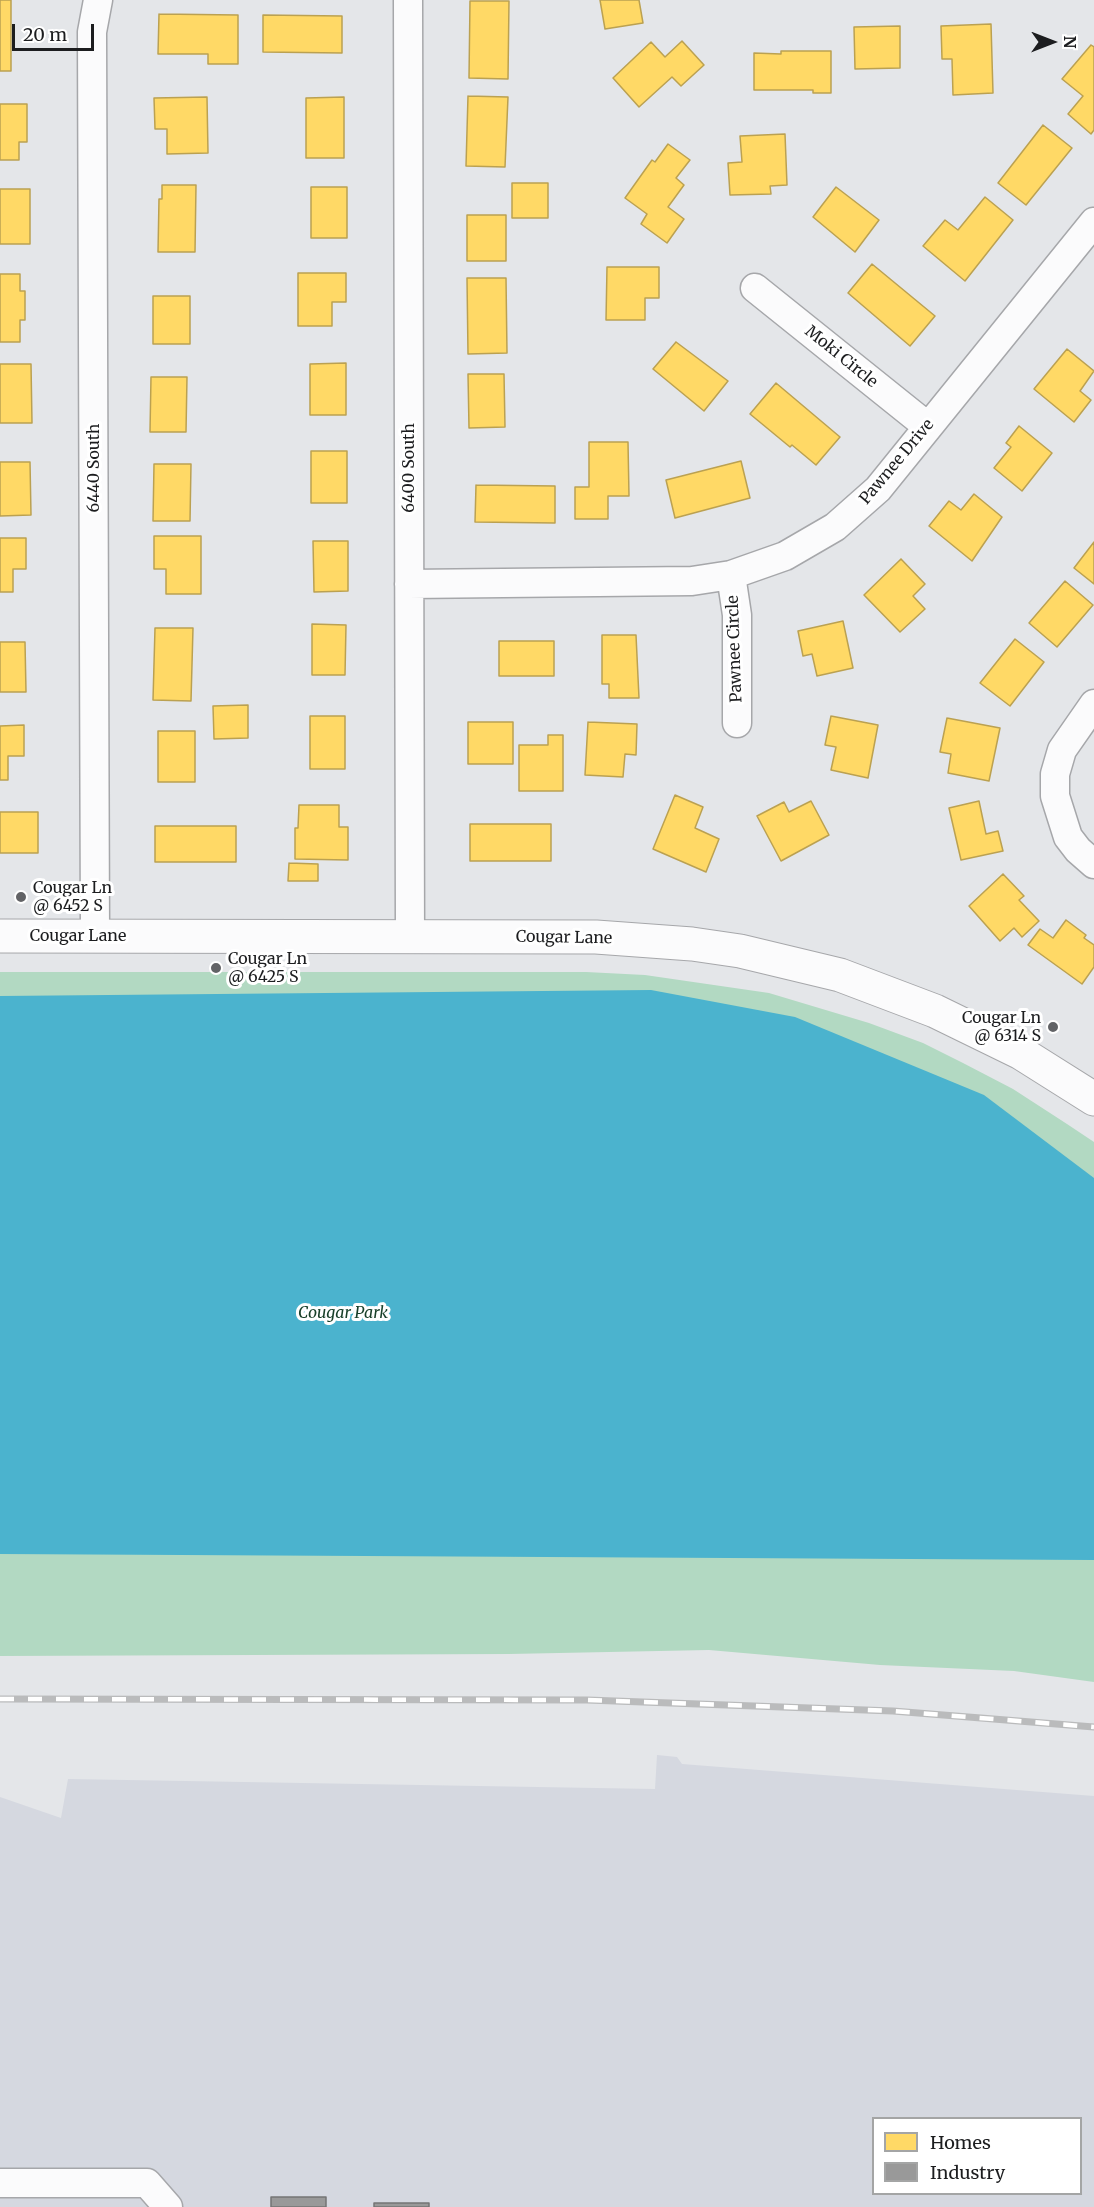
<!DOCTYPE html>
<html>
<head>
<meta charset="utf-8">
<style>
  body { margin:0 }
  #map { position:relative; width:1094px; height:2207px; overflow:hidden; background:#e4e6e9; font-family:Merriweather,serif }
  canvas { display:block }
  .legend { position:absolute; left:872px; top:2117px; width:210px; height:78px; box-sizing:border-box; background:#fff; border:2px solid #a4a5a5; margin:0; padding:8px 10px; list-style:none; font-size:18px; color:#1c1d1f }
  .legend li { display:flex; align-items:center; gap:12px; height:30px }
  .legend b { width:30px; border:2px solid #a4a5a5 }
  .north { position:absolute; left:1022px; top:12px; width:60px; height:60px; -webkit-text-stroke:4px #fff; paint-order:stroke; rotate:90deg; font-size:16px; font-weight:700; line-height:24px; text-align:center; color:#1c1d1f }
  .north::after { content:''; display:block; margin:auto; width:21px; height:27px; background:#1c1d1f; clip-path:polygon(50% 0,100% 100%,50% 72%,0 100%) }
  .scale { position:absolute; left:12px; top:24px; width:82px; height:27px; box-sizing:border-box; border:3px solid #1c1d1f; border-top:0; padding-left:8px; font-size:18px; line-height:21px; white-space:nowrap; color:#1c1d1f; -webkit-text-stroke:4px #fff; paint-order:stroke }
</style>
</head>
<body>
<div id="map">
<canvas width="1094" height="2207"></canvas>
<ul class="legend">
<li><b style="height:16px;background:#ffd966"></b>Homes</li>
<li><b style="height:16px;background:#999"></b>Industry</li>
</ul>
<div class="north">N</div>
<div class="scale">20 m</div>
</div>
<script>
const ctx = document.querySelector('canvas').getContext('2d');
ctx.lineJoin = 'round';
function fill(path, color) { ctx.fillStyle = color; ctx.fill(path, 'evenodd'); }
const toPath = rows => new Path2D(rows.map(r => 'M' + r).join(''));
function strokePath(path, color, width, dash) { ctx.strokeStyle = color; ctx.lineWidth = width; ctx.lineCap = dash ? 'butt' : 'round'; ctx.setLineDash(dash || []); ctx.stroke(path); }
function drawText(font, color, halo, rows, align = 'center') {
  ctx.font = font + ' Merriweather,serif'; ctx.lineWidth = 6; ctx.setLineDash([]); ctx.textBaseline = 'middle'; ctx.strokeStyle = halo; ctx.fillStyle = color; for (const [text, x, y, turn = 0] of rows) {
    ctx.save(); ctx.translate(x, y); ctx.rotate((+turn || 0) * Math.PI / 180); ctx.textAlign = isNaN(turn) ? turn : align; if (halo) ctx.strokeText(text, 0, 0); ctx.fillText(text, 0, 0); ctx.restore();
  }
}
fill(toPath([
  [657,1755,677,1757,682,1764,1094,1796,1094,2207,0,2207,0,1797,61,1818,68,1779,655,1789],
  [874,2118,1080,2118,1080,2194,874,2194]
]), '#d5d8e0');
fill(toPath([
  [0,972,586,972,645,975,769,993,869,1023,923,1043,963,1063,1013,1089,1067,1124,1094,1142,1094,1682,1014,1671,880,1665,709,1650,509,1654,0,1656]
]), '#b2d9c2');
fill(toPath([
  [651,990,795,1017,984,1095,1094,1178,1094,1560,0,1554,0,996]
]), '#4bb3ce');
const homes = toPath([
  [0,0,11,0,11,71,0,71,0,0],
  [600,0,639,0,643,23,605,29,600,0],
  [470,1,509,1,508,79,469,78,470,1],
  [159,14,238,15,238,64,208,64,208,54,158,54,159,14],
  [263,15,342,16,342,53,263,52,263,15],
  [991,24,993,93,953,95,952,59,942,59,941,26,991,24],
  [900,26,900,68,855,69,854,27,900,26],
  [682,41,704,65,681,86,672,77,639,107,613,78,651,42,665,57,682,41],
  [1091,45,1094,47,1094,130,1091,134,1068,114,1083,96,1062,79,1091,45],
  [781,51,831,51,831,93,813,93,813,90,754,90,754,53,781,54,781,51],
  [468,96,508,97,505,167,466,166,468,96],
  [207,97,208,153,167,154,167,129,155,129,154,98,207,97],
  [344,97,344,158,306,158,306,98,344,97],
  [0,104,27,104,27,142,19,142,19,160,0,160,0,104],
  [1043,125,1072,148,1026,205,998,183,1043,125],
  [785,134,787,185,770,186,771,194,730,195,728,163,742,162,740,136,785,134],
  [668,144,690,160,676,178,684,185,668,207,684,219,667,243,641,224,647,214,625,198,652,160,655,162,668,144],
  [512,183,548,183,548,218,512,218,512,183],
  [162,185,196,185,195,252,158,252,159,199,162,199,162,185],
  [311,187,347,187,347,238,311,238,311,187],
  [836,187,879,220,855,252,813,217,836,187],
  [0,189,30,189,30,244,0,244,0,189],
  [985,197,1013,220,965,281,923,246,945,220,958,230,985,197],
  [467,215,506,215,506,261,467,261,467,215],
  [872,264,935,316,910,346,848,293,872,264],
  [607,267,659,267,659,298,645,298,645,320,606,320,607,267],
  [298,273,346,273,346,302,332,302,332,326,298,326,298,273],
  [0,274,20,274,20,291,25,291,25,320,20,320,20,342,0,342,0,274],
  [467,278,506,278,507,353,468,354,467,278],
  [153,296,190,296,190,344,153,344,153,296],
  [676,342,728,381,704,411,653,369,676,342],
  [1067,349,1094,371,1080,391,1091,400,1074,422,1034,389,1067,349],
  [346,363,346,415,310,415,310,364,346,363],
  [0,364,31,364,32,423,0,423,0,364],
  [468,374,504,374,505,427,469,428,468,374],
  [151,377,187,377,186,432,150,432,151,377],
  [776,383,840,437,816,465,792,445,790,447,750,414,776,383],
  [1019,426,1052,453,1022,491,994,468,1011,447,1006,443,1019,426],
  [589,442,628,442,629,496,608,496,608,519,575,519,575,487,589,487,589,442],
  [311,451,347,451,347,503,311,503,311,451],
  [741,461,750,498,675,518,666,480,741,461],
  [0,462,30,462,31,515,0,516,0,462],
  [154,464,191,464,190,521,153,521,154,464],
  [476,485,555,486,555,523,475,522,476,485],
  [974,494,1002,517,972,561,929,526,949,501,961,510,974,494],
  [154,536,201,536,201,594,166,594,166,569,154,569,154,536],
  [0,538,26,538,26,569,13,569,13,592,0,592,0,538],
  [313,541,348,541,348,591,314,592,313,541],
  [1094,542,1094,584,1074,568,1094,542],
  [901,559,925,584,913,596,925,609,900,632,864,595,901,559],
  [1065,581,1093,605,1057,647,1029,623,1065,581],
  [843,621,853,668,817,676,812,654,803,656,798,631,843,621],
  [312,624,346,625,345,675,312,675,312,624],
  [155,628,193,628,191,701,153,700,155,628],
  [602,635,636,635,639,698,609,698,609,684,602,684,602,635],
  [1015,639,1044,662,1010,706,980,683,1015,639],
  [499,641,554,641,554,676,499,676,499,641],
  [0,642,25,642,26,692,0,692,0,642],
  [248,705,248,738,214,739,213,706,248,705],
  [310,716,345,716,345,769,310,769,310,716],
  [831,716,878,725,868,778,831,770,836,747,825,745,831,716],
  [947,718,1000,728,989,781,948,773,951,754,940,752,947,718],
  [468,722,513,722,513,764,468,764,468,722],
  [588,722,637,724,636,755,625,754,623,777,585,775,588,722],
  [24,725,24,756,8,756,8,780,0,780,0,726,24,725],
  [158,731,195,731,195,782,158,782,158,731],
  [548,735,563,735,563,791,519,791,519,745,548,745,548,735],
  [675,795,703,807,695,828,719,839,706,872,653,849,675,795],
  [811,801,829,835,781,861,757,816,784,802,789,812,811,801],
  [979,801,986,834,998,831,1003,851,961,860,949,808,979,801],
  [299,805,339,805,339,827,348,827,348,860,295,859,295,828,298,828,299,805],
  [0,812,38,812,38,853,0,853,0,812],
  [470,824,551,824,551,861,470,861,470,824],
  [155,826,236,826,236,862,155,862,155,826],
  [289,863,318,864,318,881,288,881,289,863],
  [1003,874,1024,896,1019,900,1039,921,1022,937,1014,928,1000,941,969,906,1003,874],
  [1066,920,1086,935,1084,938,1094,945,1094,967,1082,984,1028,945,1040,929,1053,938,1066,920]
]);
fill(homes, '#ffd966');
strokePath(homes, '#bba151', 1.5);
const industry = toPath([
  [271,2197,326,2197,326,2207,271,2207,271,2197],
  [374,2203,429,2203,429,2207,374,2207,374,2203]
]);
fill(industry, '#999');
strokePath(industry, '#747474', 1.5);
const minor = toPath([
  [408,0,410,936],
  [755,288,927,426],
  [731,575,737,615,737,723],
  [409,584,692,581,731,575,785,556,835,527,878,489,1094,222],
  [1094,704,1062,750,1055,774,1055,796,1068,837,1078,850,1094,864],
  [95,936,92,32,98,0],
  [0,2183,147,2183,168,2207]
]);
const major = toPath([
  [0,936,596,937,692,944,740,951,840,975,935,1011,1021,1053,1094,1099]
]);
strokePath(minor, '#a6a7aa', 31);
strokePath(major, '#a6a7aa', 35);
strokePath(minor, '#fbfbfc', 28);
strokePath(major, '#fbfbfc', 33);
const rail = toPath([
  [0,1699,587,1700,893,1711,1094,1727]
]);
strokePath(rail, '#babbbc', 7);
strokePath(rail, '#fff', 4.5, [14]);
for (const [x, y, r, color] of [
  [21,897,6,"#626366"],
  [216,968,6,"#626366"],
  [1053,1027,6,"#626366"]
]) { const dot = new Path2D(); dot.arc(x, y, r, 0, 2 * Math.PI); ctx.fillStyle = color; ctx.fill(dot); strokePath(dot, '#fff', 2); }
drawText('16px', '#1c1d1f', '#fff', [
  ["Moki Circle",841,357,39],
  ["Pawnee Drive",897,462,-50],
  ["6440 South",94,468,-90],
  ["6400 South",409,468,-90],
  ["Pawnee Circle",735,649,-92],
  ["Cougar Lane",78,936],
  ["Cougar Lane",564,938,1]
]);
drawText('16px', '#1c1d1f', '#fff', [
  ["Cougar Ln",33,888],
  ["@ 6452 S",33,906],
  ["Cougar Ln",228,959],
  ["@ 6425 S",228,977],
  ["Cougar Ln",1041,1018,"right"],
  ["@ 6314 S",1041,1036,"right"]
], 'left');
drawText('italic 16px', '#19402a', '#fff', [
  ["Cougar Park",343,1313]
]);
</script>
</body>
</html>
